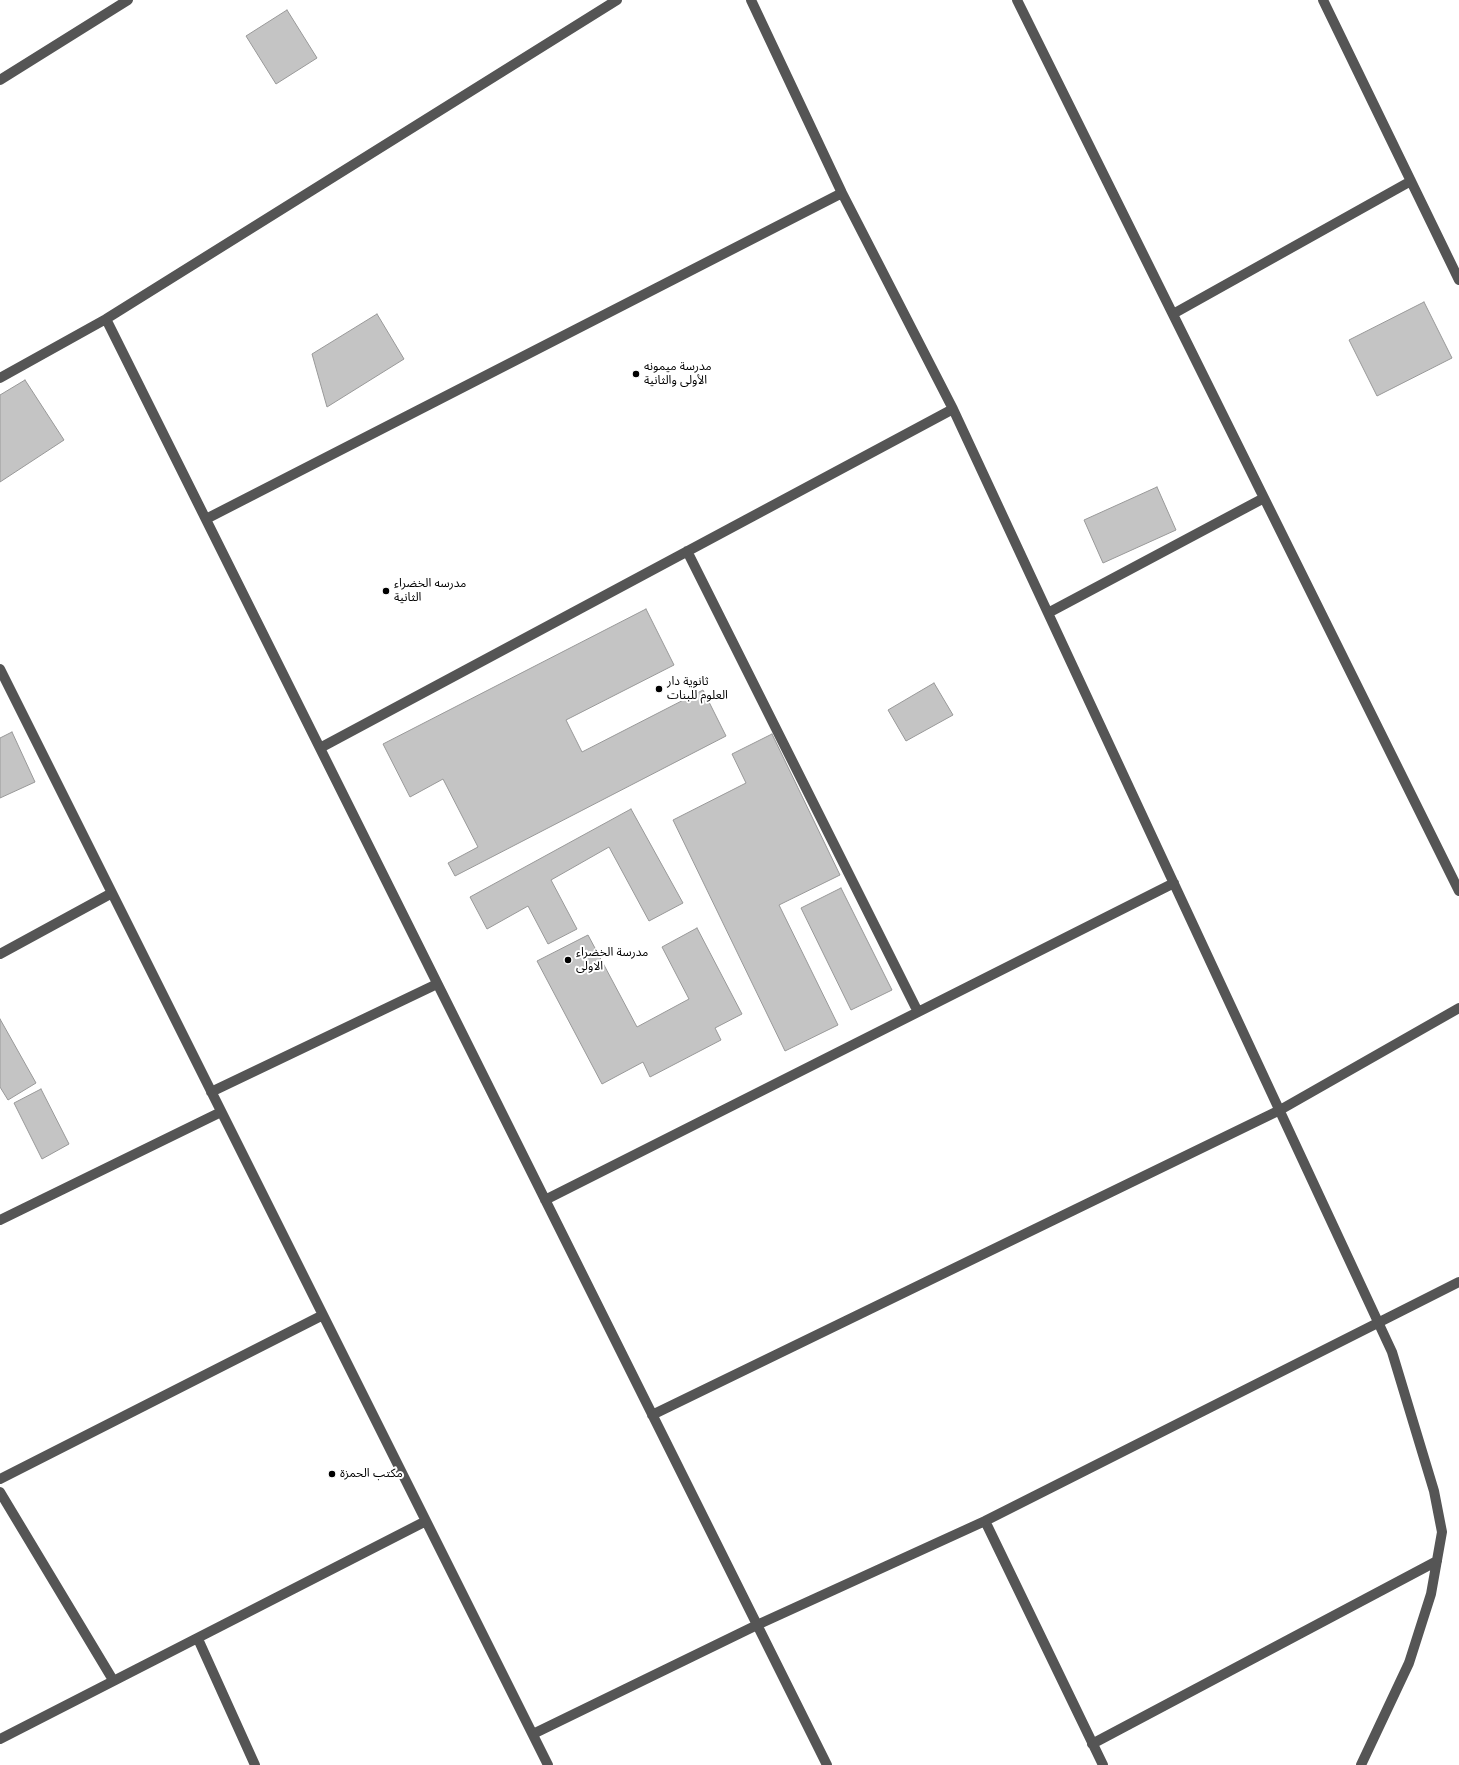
<!DOCTYPE html>
<html>
<head>
<meta charset="utf-8">
<style>
  body { margin:0 }
  canvas { display:block; background:#fff }
</style>
</head>
<body>
<canvas width="1459" height="1765"></canvas>
<script>
const ctx = document.querySelector('canvas').getContext('2d');
ctx.lineJoin = 'round';
function fill(path, color) { ctx.fillStyle = color; ctx.fill(path, 'evenodd'); }
const toPath = rows => new Path2D(rows.map(r => 'M' + r).join(''));
function strokePath(path, color, width, dash) { ctx.strokeStyle = color; ctx.lineWidth = width; ctx.lineCap = dash ? 'butt' : 'round'; ctx.setLineDash(dash || []); ctx.stroke(path); }
function drawText(font, color, halo, rows, align = 'center') {
  ctx.font = font + ' "PT Sans","Noto Sans Arabic",sans-serif'; ctx.lineWidth = 4; ctx.setLineDash([]); ctx.textBaseline = 'middle'; ctx.strokeStyle = halo; ctx.fillStyle = color; for (const [text, x, y, turn = 0] of rows) {
    ctx.save(); ctx.translate(x, y); ctx.rotate((+turn || 0) * Math.PI / 180); ctx.textAlign = isNaN(turn) ? turn : align; if (halo) ctx.strokeText(text, 0, 0); ctx.fillText(text, 0, 0); ctx.restore();
  }
}
const building = toPath([
  [287,10,317,58,276,84,246,36,287,10],
  [1424,302,1452,358,1377,396,1349,340,1424,302],
  [377,314,404,359,327,407,312,354,377,314],
  [25,380,64,440,0,482,0,395,25,380],
  [1157,487,1176,530,1103,563,1084,520,1157,487],
  [646,609,674,665,566,720,582,752,703,690,726,736,455,876,448,863,478,847,443,779,410,797,383,744,646,609],
  [934,683,953,715,906,741,888,710,934,683],
  [12,732,35,782,0,798,0,738,12,732],
  [772,734,840,875,779,905,838,1025,785,1051,673,820,746,783,732,754,772,734],
  [631,809,683,903,649,921,609,847,551,880,577,929,548,944,528,906,487,929,470,897,631,809],
  [841,888,892,990,851,1010,801,908,841,888],
  [697,928,742,1014,715,1028,721,1040,650,1077,643,1062,602,1084,537,961,588,935,637,1027,689,999,662,947,697,928],
  [0,1019,36,1083,8,1100,0,1087,0,1019],
  [41,1089,69,1144,42,1159,14,1103,41,1089]
]);
fill(building, '#c4c4c4');
strokePath(building, '#999', 1);
strokePath(toPath([
  [751,0,842,193,953,409,1392,1352,1434,1491,1442,1532,1431,1594,1409,1663,1361,1765],
  [1017,0,1459,891],
  [1323,0,1459,280],
  [0,80,128,0],
  [1173,314,1411,181],
  [106,319,827,1765],
  [0,378,106,319,617,0],
  [206,519,842,193],
  [687,551,918,1012],
  [1048,613,1264,498],
  [0,669,548,1765],
  [320,748,953,409],
  [0,954,112,893],
  [211,1092,437,984],
  [545,1200,1174,883],
  [0,1220,221,1112],
  [652,1415,1280,1110,1459,1008],
  [0,1479,323,1315],
  [0,1492,113,1680],
  [985,1521,1103,1765],
  [198,1639,255,1765],
  [533,1734,757,1625,985,1521,1459,1282],
  [0,1739,426,1521],
  [1092,1744,1437,1561]
]), '#555', 10);
for (const [x, y, r, color] of [
  [636,374,4,"#000"],
  [386,591,4,"#000"],
  [659,689,4,"#000"],
  [568,960,4,"#000"],
  [332,1474,4,"#000"]
]) { const dot = new Path2D(); dot.arc(x, y, r, 0, 2 * Math.PI); ctx.fillStyle = color; ctx.fill(dot); strokePath(dot, '#fff', 1.5); }
drawText('12px', '#000', '#fff', [
  ["مدرسة ميمونه",644,367],
  ["الأولى والثانية",644,381],
  ["مدرسه الخضراء",394,584],
  ["الثانية",394,598],
  ["ثانوية دار",667,682],
  ["العلوم للبنات",667,696],
  ["مدرسة الخضراء",576,953],
  ["الاولى",576,967],
  ["مكتب الحمزة",340,1474]
], 'left');
</script>
</body>
</html>
